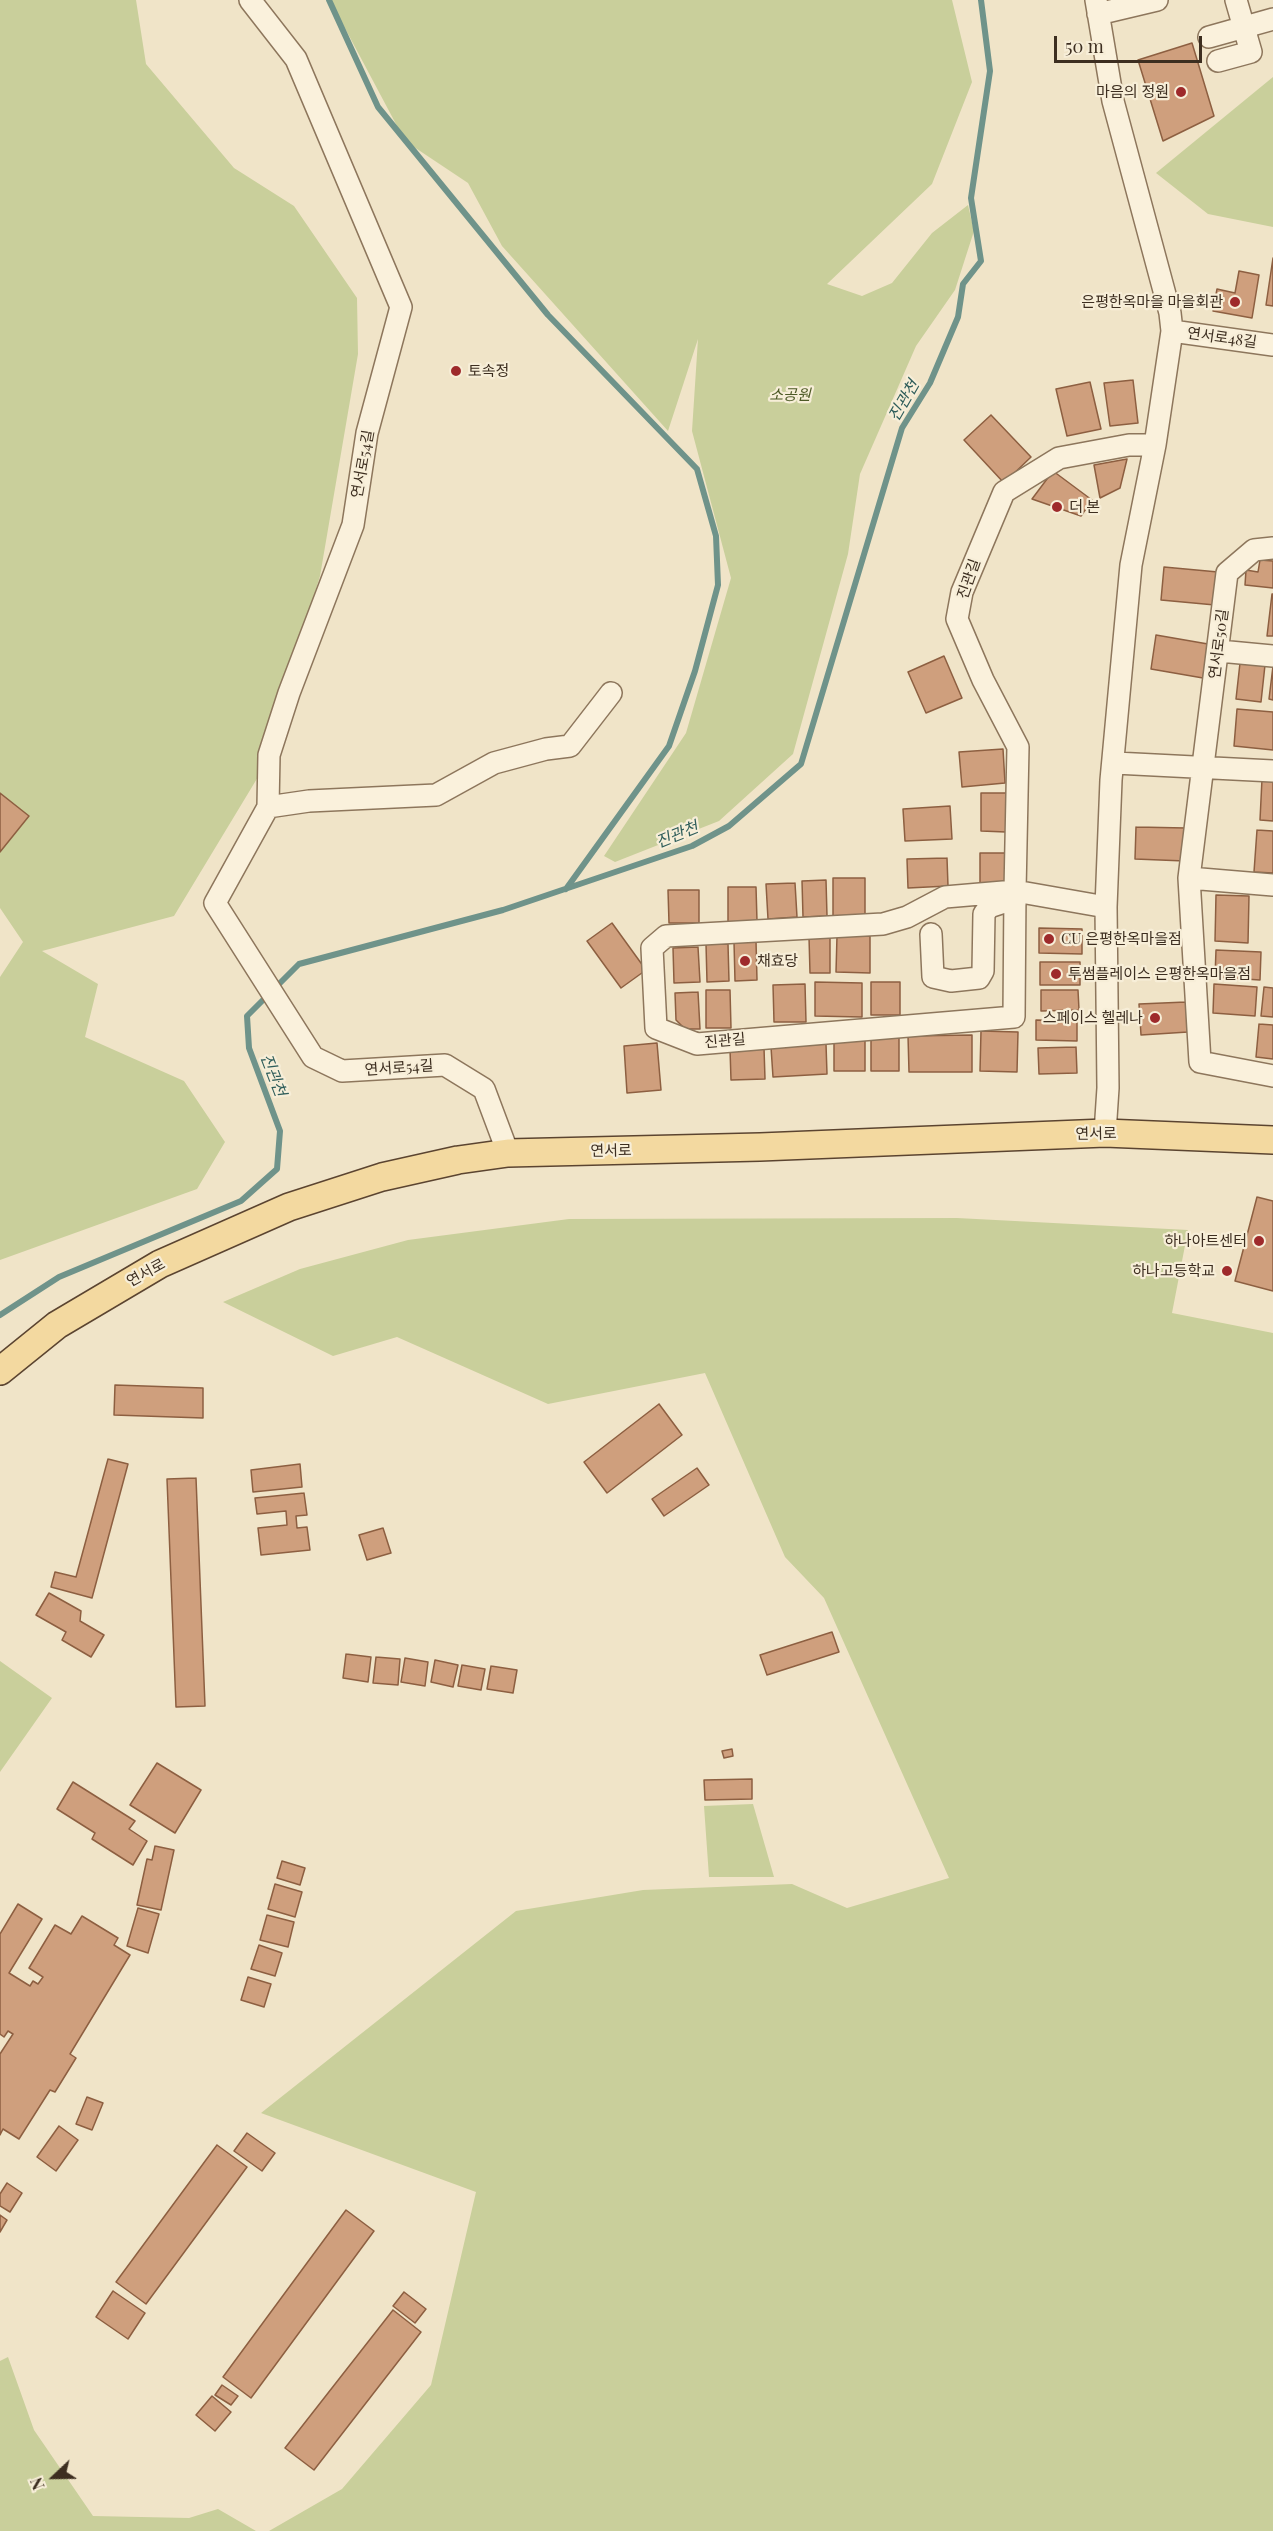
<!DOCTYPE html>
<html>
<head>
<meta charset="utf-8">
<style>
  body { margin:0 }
  #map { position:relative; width:1273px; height:2531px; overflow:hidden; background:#f0e4c8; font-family:"Playfair Display",serif }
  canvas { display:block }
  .north { position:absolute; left:24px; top:2447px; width:60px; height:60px; -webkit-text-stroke:4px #f7eed8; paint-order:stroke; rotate:248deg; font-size:16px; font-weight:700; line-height:24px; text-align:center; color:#3d2e20 }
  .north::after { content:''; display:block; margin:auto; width:21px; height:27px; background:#3d2e20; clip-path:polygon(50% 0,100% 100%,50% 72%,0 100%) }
  .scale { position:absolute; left:1054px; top:36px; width:148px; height:27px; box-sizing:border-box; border:3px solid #3d2e20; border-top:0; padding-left:8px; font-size:18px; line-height:21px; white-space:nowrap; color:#3d2e20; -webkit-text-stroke:4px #f7eed8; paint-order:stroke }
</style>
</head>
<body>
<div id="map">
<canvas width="1273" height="2531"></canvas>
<div class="north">N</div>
<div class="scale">50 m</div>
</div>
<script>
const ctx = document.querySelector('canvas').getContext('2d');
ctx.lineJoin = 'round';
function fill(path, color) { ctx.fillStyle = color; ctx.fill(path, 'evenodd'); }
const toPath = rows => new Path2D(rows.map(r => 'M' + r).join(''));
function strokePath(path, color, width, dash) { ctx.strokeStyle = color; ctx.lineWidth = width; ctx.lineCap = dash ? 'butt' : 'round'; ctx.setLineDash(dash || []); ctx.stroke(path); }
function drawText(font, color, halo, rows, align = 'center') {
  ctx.font = font + ' "Playfair Display","Noto Sans KR",serif'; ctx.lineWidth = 4.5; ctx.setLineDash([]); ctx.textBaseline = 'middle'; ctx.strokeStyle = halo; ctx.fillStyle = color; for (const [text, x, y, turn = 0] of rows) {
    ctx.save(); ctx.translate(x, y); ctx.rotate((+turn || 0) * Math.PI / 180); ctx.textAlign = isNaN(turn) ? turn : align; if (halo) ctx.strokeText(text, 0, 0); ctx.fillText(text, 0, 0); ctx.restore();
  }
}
fill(toPath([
  [0,0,136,0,146,64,234,168,294,206,357,298,358,354,320,576,258,777,174,916,42,951,98,984,85,1037,184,1081,225,1142,197,1189,0,1260,0,977,23,942,0,908],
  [330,0,952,0,972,82,932,184,827,284,862,296,892,283,932,233,968,205,974,231,955,290,916,346,860,474,848,554,793,754,719,821,615,862,604,856,686,733,731,578,692,431,698,339,668,431,502,246,468,183,405,141],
  [1273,77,1273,227,1208,214,1156,173],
  [957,1218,1188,1230,1172,1313,1273,1333,1273,2531,269,2531,342,2489,431,2385,476,2192,261,2113,516,1911,643,1890,792,1884,847,1908,949,1878,824,1598,785,1557,705,1373,548,1404,397,1337,333,1356,223,1302,300,1269,408,1240,569,1219],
  [0,1661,52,1698,0,1772],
  [753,1804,774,1877,709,1877,704,1806],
  [8,2357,34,2430,93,2516,189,2518,218,2509,256,2531,0,2531,0,2361]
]), '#c9cf9b');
strokePath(toPath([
  [329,0,378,107,548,315,697,469,716,536,718,585,695,671,669,746,566,889],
  [0,1315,59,1277,241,1201,277,1169,280,1131,249,1048,247,1016,299,964,503,910,692,846,729,826,801,764,902,428,930,383,958,317,963,284,981,261,971,198,990,71,981,0]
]), '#6f938a', 6);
const building = toPath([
  [1192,43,1214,116,1163,141,1138,60,1192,43],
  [1273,258,1273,306,1266,305,1273,258],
  [1239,271,1259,275,1252,318,1213,311,1217,289,1235,293,1239,271],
  [1133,380,1138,423,1110,426,1104,383,1133,380],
  [1090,382,1101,429,1067,436,1056,389,1090,382],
  [991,415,1031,457,1004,483,964,440,991,415],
  [1127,459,1120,488,1100,498,1094,465,1127,459],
  [1053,471,1092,500,1081,516,1032,499,1053,471],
  [1260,560,1273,561,1273,588,1245,585,1246,570,1258,572,1260,560],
  [1164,567,1218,572,1215,605,1161,600,1164,567],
  [1272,594,1273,594,1273,636,1267,636,1272,594],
  [1156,635,1208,644,1203,678,1151,669,1156,635],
  [944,656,962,698,926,713,908,672,944,656],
  [1240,663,1265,665,1261,702,1236,699,1240,663],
  [1273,666,1273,700,1269,699,1273,666],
  [1237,709,1273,712,1273,750,1234,746,1237,709],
  [1003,749,1005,783,962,787,959,752,1003,749],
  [1262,779,1273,780,1273,821,1260,820,1262,779],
  [0,793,29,816,0,852,0,793],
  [981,793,1006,793,1006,832,981,831,981,793],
  [950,806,952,839,905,841,903,809,950,806],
  [1136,827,1186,828,1185,861,1135,859,1136,827],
  [1257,830,1273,831,1273,873,1254,872,1257,830],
  [980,853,1006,853,1006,884,980,884,980,853],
  [947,858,948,886,908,888,907,859,947,858],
  [833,878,865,878,865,916,833,916,833,878],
  [826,880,827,916,803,917,802,881,826,880],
  [795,883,797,917,768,919,766,884,795,883],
  [728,887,756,887,757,921,728,922,728,887],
  [668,890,699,890,699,923,669,923,668,890],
  [1216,895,1249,896,1248,943,1215,941,1216,895],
  [612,923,646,970,621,988,587,941,612,923],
  [1039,928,1082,929,1082,954,1039,953,1039,928],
  [837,936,870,936,870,973,836,972,837,936],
  [809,937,830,937,830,973,810,973,809,937],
  [756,941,757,980,735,981,734,942,756,941],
  [706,944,728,944,729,981,707,982,706,944],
  [698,947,700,982,674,983,673,948,698,947],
  [1216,950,1261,952,1260,980,1215,977,1216,950],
  [1040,962,1080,962,1080,985,1040,985,1040,962],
  [815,982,862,983,862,1017,815,1016,815,982],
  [871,982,900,982,900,1015,871,1015,871,982],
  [805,984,806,1022,774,1022,773,985,805,984],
  [1214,984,1257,987,1255,1016,1213,1013,1214,984],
  [1264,987,1273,988,1273,1017,1261,1016,1264,987],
  [706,990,730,990,731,1028,706,1028,706,990],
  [1041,990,1078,990,1079,1010,1041,1011,1041,990],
  [698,992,700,1029,685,1029,676,1020,675,993,698,992],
  [1186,1002,1188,1032,1141,1035,1139,1004,1186,1002],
  [1036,1020,1077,1021,1077,1041,1036,1040,1036,1020],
  [1259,1024,1273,1025,1273,1059,1256,1057,1259,1024],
  [981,1031,1018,1032,1017,1072,980,1071,981,1031],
  [972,1035,972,1072,909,1072,908,1036,972,1035],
  [871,1038,899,1038,899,1071,871,1071,871,1038],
  [834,1040,865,1040,865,1071,834,1071,834,1040],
  [657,1043,661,1090,627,1093,624,1046,657,1043],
  [826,1044,827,1074,773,1077,771,1047,826,1044],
  [1076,1047,1077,1073,1039,1074,1038,1048,1076,1047],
  [764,1048,765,1079,731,1080,730,1049,764,1048],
  [1257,1197,1273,1201,1273,1291,1235,1281,1257,1197],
  [115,1385,203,1388,203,1418,114,1415,115,1385],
  [659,1404,682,1435,607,1493,584,1462,659,1404],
  [108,1459,128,1464,92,1598,51,1587,55,1572,76,1577,108,1459],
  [300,1464,302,1487,253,1492,251,1470,300,1464],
  [697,1468,709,1485,664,1516,652,1499,697,1468],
  [196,1478,205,1706,176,1707,167,1479,196,1478],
  [304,1493,307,1515,296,1516,297,1528,307,1527,310,1550,261,1555,258,1528,287,1525,286,1511,257,1514,255,1498,304,1493],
  [383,1528,391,1553,367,1560,359,1535,383,1528],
  [49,1593,81,1611,80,1621,104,1635,91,1657,62,1640,66,1632,36,1615,49,1593],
  [832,1632,839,1652,767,1675,760,1655,832,1632],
  [346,1654,371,1657,368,1682,343,1678,346,1654],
  [376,1657,400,1659,398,1685,373,1683,376,1657],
  [405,1658,428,1662,425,1686,401,1682,405,1658],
  [435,1660,458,1665,453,1687,431,1682,435,1660],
  [462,1665,485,1669,481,1690,458,1686,462,1665],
  [491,1666,517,1670,513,1693,487,1689,491,1666],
  [732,1749,733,1756,724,1758,722,1751,732,1749],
  [157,1763,201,1790,175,1833,130,1805,157,1763],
  [752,1779,752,1799,705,1800,704,1780,752,1779],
  [73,1782,135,1821,129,1829,147,1841,133,1865,92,1839,95,1833,57,1809,73,1782],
  [155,1846,174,1850,161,1910,137,1905,147,1859,152,1860,155,1846],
  [282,1861,305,1868,300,1885,277,1878,282,1861],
  [275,1884,302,1892,295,1917,268,1909,275,1884],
  [18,1904,42,1919,9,1973,30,1986,33,1981,38,1984,43,1977,29,1968,55,1925,71,1934,82,1916,118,1938,114,1945,130,1955,70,2054,76,2058,55,2092,50,2090,19,2139,3,2129,0,2135,0,2054,13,2034,8,2031,4,2037,0,2034,0,1934,18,1904],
  [138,1908,159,1914,148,1953,127,1946,138,1908],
  [267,1915,294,1922,288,1947,260,1940,267,1915],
  [259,1945,282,1953,275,1976,251,1969,259,1945],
  [248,1977,271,1984,264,2007,241,2000,248,1977],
  [87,2097,103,2103,92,2130,76,2124,87,2097],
  [59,2126,78,2140,56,2171,37,2157,59,2126],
  [247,2133,275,2153,262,2171,234,2151,247,2133],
  [217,2145,247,2167,146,2304,116,2282,217,2145],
  [7,2183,22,2193,10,2212,0,2206,0,2194,7,2183],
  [346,2210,374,2231,251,2398,223,2377,346,2210],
  [0,2215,7,2220,0,2232,0,2215],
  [113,2291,145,2313,128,2339,96,2317,113,2291],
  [404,2292,426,2309,415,2323,393,2306,404,2292],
  [393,2310,421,2332,314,2470,285,2448,393,2310],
  [222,2385,238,2396,231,2405,215,2395,222,2385],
  [212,2396,231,2412,215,2431,196,2415,212,2396]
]);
fill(building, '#cf9f7d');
strokePath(building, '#8d5f41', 1.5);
const minor = toPath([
  [250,0,296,59,401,307,367,433,353,525,289,693,269,755,268,807,215,903,313,1057,342,1071,445,1065,484,1089,508,1153],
  [1096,0,1113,101,1170,313,1172,331,1155,445,1131,565,1111,780,1106,907,1108,1088,1105,1133],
  [1098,14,1157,0],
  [1209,37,1273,19],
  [1218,61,1251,52,1236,0],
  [1172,331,1273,345],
  [1273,548,1254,550,1227,573,1189,878,1200,1062,1273,1076],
  [1219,651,1273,656],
  [1115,763,1273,771],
  [268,807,309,801,436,795,494,763,546,749,570,746,611,693],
  [1189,878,1273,885],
  [1106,907,1015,891,945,897,907,917,883,924,666,936,652,948,656,1028,697,1044,1014,1017,1015,891,1018,747,983,680,957,619,962,592,1004,492,1059,458,1129,445,1155,445],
  [931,934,933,977,951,981,979,978,983,971,984,914,989,907,1004,902,1015,904]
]);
const major = toPath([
  [0,1371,57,1325,160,1264,289,1207,382,1177,458,1160,508,1153,760,1147,1105,1133,1273,1140]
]);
strokePath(minor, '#8d765c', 24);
strokePath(major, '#5b4430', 30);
strokePath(minor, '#faf1dc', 21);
strokePath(major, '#f3d9a0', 27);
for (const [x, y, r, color] of [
  [1181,92,6,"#9e2a2b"],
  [1235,302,6,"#9e2a2b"],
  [456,371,6,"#9e2a2b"],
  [1057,507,6,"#9e2a2b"],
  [1049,939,6,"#9e2a2b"],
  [745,961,6,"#9e2a2b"],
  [1056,974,6,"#9e2a2b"],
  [1155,1018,6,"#9e2a2b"],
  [1259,1241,6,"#9e2a2b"],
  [1227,1271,6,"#9e2a2b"]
]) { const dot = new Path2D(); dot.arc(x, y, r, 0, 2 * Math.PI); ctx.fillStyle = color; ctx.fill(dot); strokePath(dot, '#f7eed8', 2); }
drawText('15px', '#3d2e20', '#f7eed8', [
  ["마음의 정원",1169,92],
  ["은평한옥마을 마을회관",1223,302],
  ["토속정",468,371,"left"],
  ["더 본",1069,507,"left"],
  ["CU 은평한옥마을점",1061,939,"left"],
  ["채효당",757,961,"left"],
  ["투썸플레이스 은평한옥마을점",1068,974,"left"],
  ["스페이스 헬레나",1143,1018],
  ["하나아트센터",1247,1241],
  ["하나고등학교",1215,1271]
], 'right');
drawText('15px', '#3d2e20', '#f7eed8', [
  ["연서로48길",1222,338,8],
  ["연서로54길",363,464,-80],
  ["진관길",969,579,-71],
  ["연서로50길",1219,644,-83],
  ["진관길",725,1041,-5],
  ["연서로54길",399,1068,-4],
  ["연서로",1096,1134,-1],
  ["연서로",611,1151,-1],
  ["연서로",146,1273,-29]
]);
drawText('italic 15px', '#4d5a26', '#f7eed8', [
  ["소공원",790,395]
]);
drawText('italic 16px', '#2f5d5a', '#f7eed8', [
  ["진관천",904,401,-60],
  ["진관천",677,835,-22],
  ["진관천",273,1075,69]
]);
</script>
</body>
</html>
